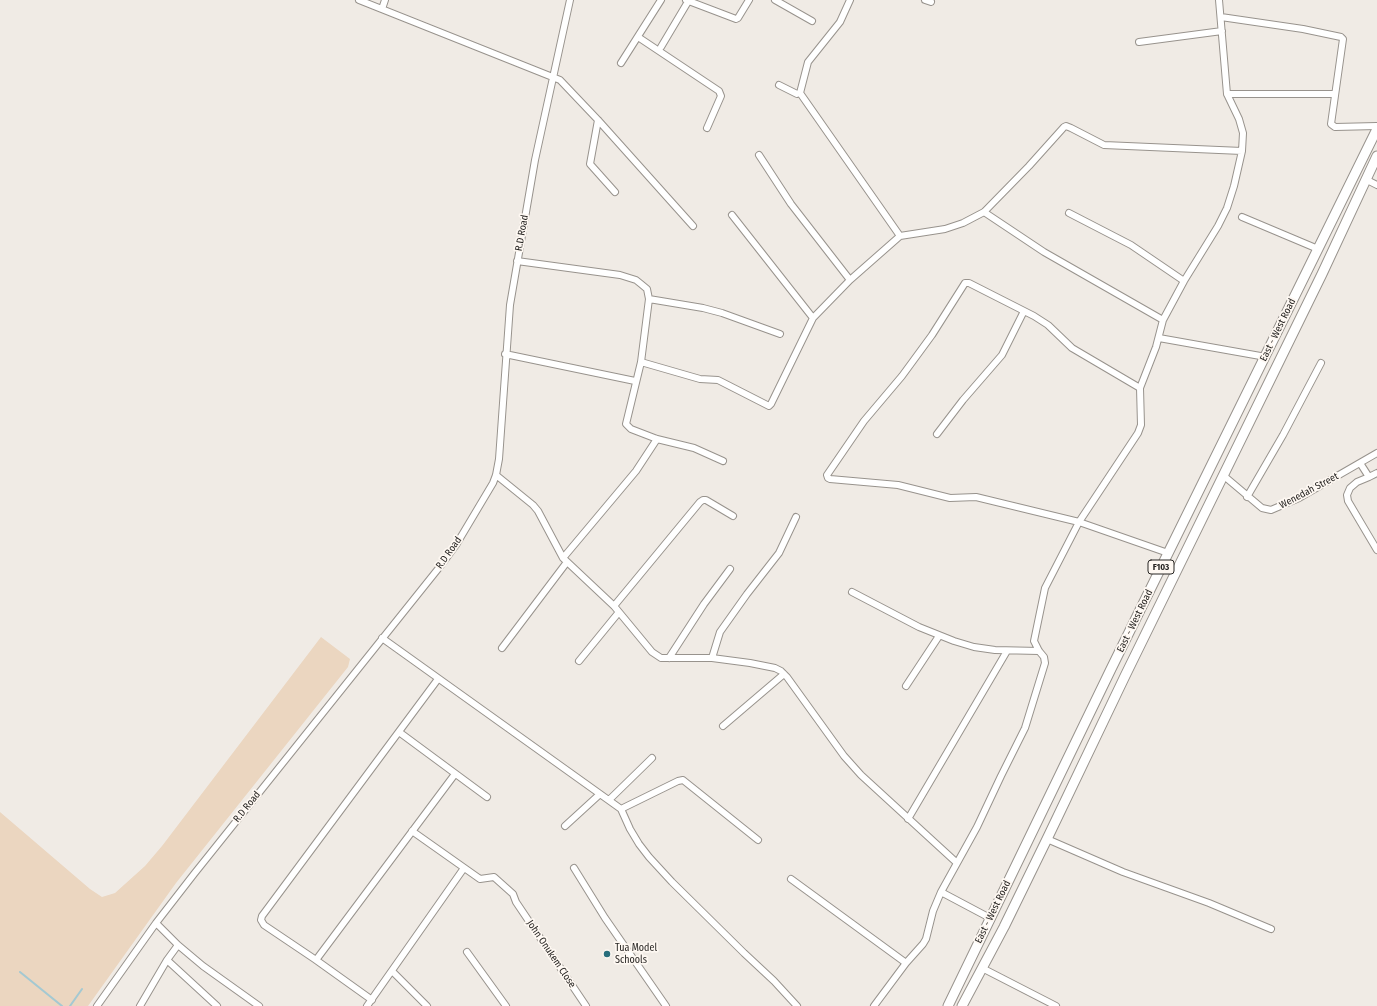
<!DOCTYPE html>
<html>
<head>
<meta charset="utf-8">
<style>
  body { margin:0 }
  canvas { display:block; background:#f0ebe5 }
</style>
</head>
<body>
<canvas width="1377" height="1006"></canvas>
<script>
const ctx = document.querySelector('canvas').getContext('2d');
ctx.lineJoin = 'round';
function fill(path, color) { ctx.fillStyle = color; ctx.fill(path, 'evenodd'); }
const toPath = rows => new Path2D(rows.map(r => 'M' + r).join(''));
function strokePath(path, color, width, dash) { ctx.strokeStyle = color; ctx.lineWidth = width; ctx.lineCap = dash ? 'butt' : 'round'; ctx.setLineDash(dash || []); ctx.stroke(path); }
function drawText(font, color, halo, rows, align = 'center') {
  ctx.font = font + ' "Fira Sans Condensed",sans-serif'; ctx.lineWidth = 3.5; ctx.setLineDash([]); ctx.textBaseline = 'middle'; ctx.strokeStyle = halo; ctx.fillStyle = color; for (const [text, x, y, turn = 0] of rows) {
    ctx.save(); ctx.translate(x, y); ctx.rotate((+turn || 0) * Math.PI / 180); ctx.textAlign = isNaN(turn) ? turn : align; if (halo) ctx.strokeText(text, 0, 0); ctx.fillText(text, 0, 0); ctx.restore();
  }
}
fill(toPath([
  [321,637,350,659,348,667,176,883,88,1006,0,1006,0,812,90,889,102,897,115,893,145,866,162,846]
]), '#ebd6c0');
strokePath(toPath([
  [20,972,62,1006],
  [70,1006,82,989]
]), '#a4c9d2', 2);
const minor = toPath([
  [359,0,560,80,598,120,693,226],
  [686,0,736,19,738,18,749,0],
  [775,0,812,21],
  [925,0,931,2],
  [382,9,385,0],
  [1221,17,1303,29,1341,37,1343,39,1331,124,1335,127,1377,126],
  [638,37,719,91,721,96,707,128],
  [1139,42,1222,31],
  [661,47,689,0],
  [621,63,661,0],
  [779,85,797,94,800,93,900,236],
  [800,93,808,62,840,22,850,0],
  [1227,94,1335,94],
  [598,120,590,164,615,192],
  [759,155,791,204,850,280],
  [1365,179,1377,185],
  [984,212,1044,252,1163,320],
  [1069,213,1131,245,1184,281],
  [732,215,813,318],
  [1242,217,1318,249],
  [517,261,620,275,636,280,641,284,647,289,649,299,641,362,626,424,631,429,657,439,694,448,723,461],
  [649,299,703,308,722,313,780,334],
  [1159,338,1266,357],
  [505,354,635,381],
  [641,362,700,379,718,380,769,406,771,404,813,318,850,280,900,236,945,229,963,223,984,212,1029,166,1064,127,1066,126,1071,128,1104,145,1242,151],
  [1140,388,1072,348,1048,325,1034,316,969,283,965,283,932,335,902,376,864,421,827,475,828,478,830,479,898,485,950,498,976,497,1079,522,1168,553],
  [937,434,963,400,1002,355,1024,311],
  [1360,463,1369,477,1357,482,1350,488,1347,495,1348,501,1377,550],
  [496,475,533,505,538,511,563,558,614,606,652,652,661,658,712,658,750,663,775,668,781,671,787,677,844,756,861,775,957,863],
  [1224,476,1262,508,1271,510,1299,498,1377,453],
  [1369,477,1377,473],
  [1247,497,1283,435,1321,363],
  [563,558,636,471,657,439],
  [852,592,919,627,954,641,974,647,995,650,1039,651],
  [614,606,700,502,703,500,706,500,733,516],
  [382,638,621,809,630,829,639,844,649,857,672,882,744,953,774,981,797,1006],
  [502,648,567,562],
  [669,658,704,604,730,569],
  [712,658,720,632,747,594,779,553,796,517],
  [579,661,619,612],
  [906,686,939,636],
  [723,726,784,674],
  [399,732,487,797],
  [609,800,652,758],
  [621,809,678,781,683,780,758,840],
  [908,819,1007,651],
  [565,826,600,794],
  [412,831,480,879,494,877,513,894,516,902,586,1006],
  [1047,839,1123,872,1209,903,1271,929],
  [574,868,605,918,666,1006],
  [791,879,906,963],
  [941,892,990,918],
  [156,923,178,945,203,966,259,1006],
  [467,952,506,1006],
  [167,960,217,1006],
  [316,960,455,774],
  [982,968,1056,1006],
  [392,971,427,1006],
  [372,1000,316,960,264,925,261,920,262,916,438,679],
  [97,1006,156,923,194,874,442,564,456,545,493,483,496,475,499,459,510,305,535,160,570,0],
  [140,1006,167,960,178,945],
  [367,1006,464,868],
  [874,1006,906,963,923,944,926,939,933,911,941,892,977,827,1001,776,1025,728,1045,663,1044,657,1039,651,1034,641,1045,588,1079,522,1138,433,1141,425,1140,388,1156,347,1163,320,1184,281,1218,226,1227,208,1234,186,1242,151,1243,133,1239,119,1227,94,1219,0]
]);
const primary = toPath([
  [948,1006,1111,669,1377,129],
  [962,1006,1004,927,1047,839,1125,676,1322,274,1377,156]
]);
strokePath(minor, '#98938d', 8);
strokePath(primary, '#98938d', 11);
strokePath(minor, '#fff', 6);
strokePath(primary, '#fff', 9);
for (const [x, y, r, color] of [
  [607,954,4,"#286e7c"]
]) { const dot = new Path2D(); dot.arc(x, y, r, 0, 2 * Math.PI); ctx.fillStyle = color; ctx.fill(dot); strokePath(dot, '#fef8f2', 1.5); }
for (const [x, y, w] of [
  [1161,567,26]
]) { const box = new Path2D(); box.roundRect(x - w / 2, y - 7, w, 14, 3); ctx.fillStyle = '#fef8f2'; ctx.fill(box); strokePath(box, '#272523', 1); }
drawText('bold 9px', '#272523', null, [
  ["F103",1161,567]
]);
drawText('10px', '#272523', '#fef8f2', [
  ["R.D Road",522,233,-80],
  ["East - West Road",1278,330,-64],
  ["Wenedah Street",1309,491,-28],
  ["R.D Road",449,553,-55],
  ["East - West Road",1135,621,-64],
  ["R.D Road",247,807,-51],
  ["East - West Road",993,912,-64],
  ["John Onukem Close",551,954,56]
]);
drawText('10px', '#272523', '#fef8f2', [
  ["Tua Model",615,948],
  ["Schools",615,960]
], 'left');
</script>
</body>
</html>
